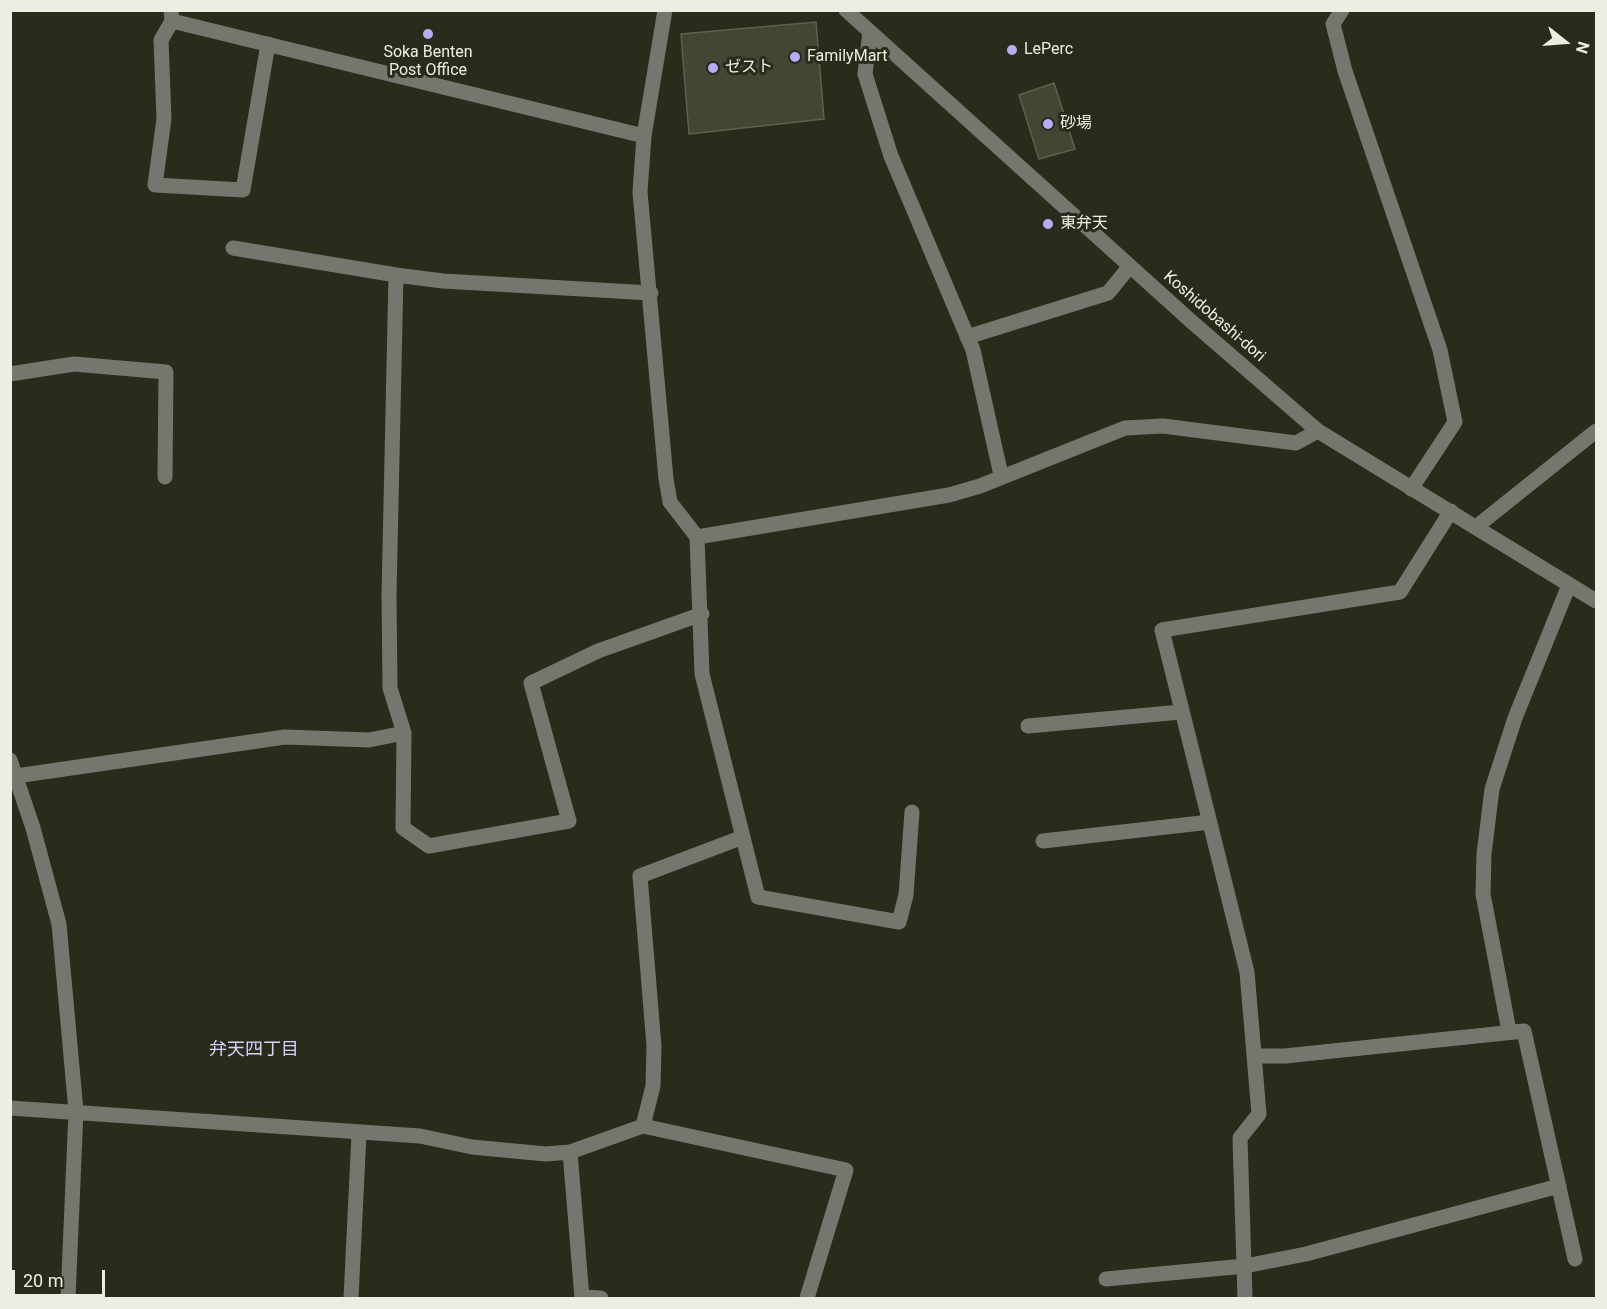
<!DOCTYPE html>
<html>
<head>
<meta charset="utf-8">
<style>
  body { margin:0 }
  #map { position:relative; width:1607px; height:1309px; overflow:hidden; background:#2a2b1a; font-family:Roboto,sans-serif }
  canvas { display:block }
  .frame { position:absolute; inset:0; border:12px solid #edede3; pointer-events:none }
  .north { position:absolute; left:1535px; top:12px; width:60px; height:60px; -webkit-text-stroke:4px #2a2b1a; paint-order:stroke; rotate:107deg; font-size:16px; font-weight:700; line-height:24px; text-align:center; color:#edede3 }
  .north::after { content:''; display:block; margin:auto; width:21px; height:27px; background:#edede3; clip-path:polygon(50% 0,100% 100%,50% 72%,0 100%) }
  .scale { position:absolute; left:12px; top:1270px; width:93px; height:27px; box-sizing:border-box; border:3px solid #edede3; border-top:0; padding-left:8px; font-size:18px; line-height:21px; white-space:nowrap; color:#edede3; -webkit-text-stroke:4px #2a2b1a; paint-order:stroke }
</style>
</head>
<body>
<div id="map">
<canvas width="1607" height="1309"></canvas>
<div class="frame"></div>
<div class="north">N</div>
<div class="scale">20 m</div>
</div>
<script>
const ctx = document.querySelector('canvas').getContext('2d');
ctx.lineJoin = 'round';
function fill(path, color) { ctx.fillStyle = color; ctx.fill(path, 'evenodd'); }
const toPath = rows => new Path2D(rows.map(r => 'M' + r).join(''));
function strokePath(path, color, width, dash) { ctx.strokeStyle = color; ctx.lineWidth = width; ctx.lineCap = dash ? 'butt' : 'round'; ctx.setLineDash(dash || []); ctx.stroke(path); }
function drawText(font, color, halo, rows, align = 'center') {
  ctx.font = font + ' Roboto,"Noto Sans JP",sans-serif'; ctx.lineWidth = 6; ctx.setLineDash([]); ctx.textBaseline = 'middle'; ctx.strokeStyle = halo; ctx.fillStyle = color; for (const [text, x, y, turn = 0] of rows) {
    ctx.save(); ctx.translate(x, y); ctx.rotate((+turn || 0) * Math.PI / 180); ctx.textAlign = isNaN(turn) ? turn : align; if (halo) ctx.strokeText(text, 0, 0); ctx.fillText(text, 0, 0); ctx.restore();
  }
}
const building = toPath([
  [816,22,824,119,689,134,681,34,816,22],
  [1054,83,1075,149,1039,159,1019,95,1054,83]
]);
fill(building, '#444533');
strokePath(building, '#5f604e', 1.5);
strokePath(toPath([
  [171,10,172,21,644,136],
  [665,10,644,136,640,192,666,479,670,502,697,537,702,674,758,897,899,922,906,895,912,812],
  [846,10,1192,322,1318,431,1596,601],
  [1342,10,1333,24,1345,71,1440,350,1455,422,1411,489],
  [172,21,161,40,164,119,155,185,243,190,268,44],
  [870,32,865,74,891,156,973,350,1001,475],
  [233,248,396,275],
  [651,293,443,281,396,275,389,595,390,688,404,733,403,828,429,846,569,821,531,683,598,651,702,614],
  [967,337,1108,293,1130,266],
  [10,374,74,364,166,372,165,477],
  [1476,527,1596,431],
  [697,537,949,495,980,486,1125,428,1163,426,1296,443,1318,431],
  [1028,726,1181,712],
  [10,760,33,828,59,924,76,1111,68,1298],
  [16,776,285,737,369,740,404,733],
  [1043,841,1210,822],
  [1509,1031,1483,894,1484,854,1492,789,1515,718,1569,585],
  [1255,1056,1285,1056,1524,1031,1575,1259],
  [10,1108,420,1136,472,1147,546,1154,570,1152,582,1298],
  [643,1126,653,1086,654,1046,640,876,743,837],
  [570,1152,643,1126,846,1170,807,1298],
  [1106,1279,1245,1266,1306,1254,1559,1186],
  [582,1297,601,1298],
  [351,1298,359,1134],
  [1245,1298,1240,1138,1259,1114,1247,972,1162,630,1400,592,1451,511]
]), '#76766e', 15);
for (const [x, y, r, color] of [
  [428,34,6,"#b6acf8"],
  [1012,50,6,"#b6acf8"],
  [795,57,6,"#b6acf8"],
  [713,68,6,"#b6acf8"],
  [1048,124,6,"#b6acf8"],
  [1048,224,6,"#b6acf8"]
]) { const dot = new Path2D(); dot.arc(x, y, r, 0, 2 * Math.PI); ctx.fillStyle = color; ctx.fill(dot); strokePath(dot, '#2a2b1a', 2); }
drawText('16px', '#edede3', '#2a2b1a', [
  ["LePerc",1024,50],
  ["Soka Benten",428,53,"center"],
  ["Post Office",428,71,"center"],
  ["FamilyMart",807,57],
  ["ゼスト",725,68],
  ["砂場",1060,124],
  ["東弁天",1060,224]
], 'left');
drawText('16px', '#edede3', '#2a2b1a', [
  ["Koshidobashi-dori",1214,317,41]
]);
drawText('18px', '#d5d1fc', '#2a2b1a', [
  ["弁天四丁目",254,1050]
]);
</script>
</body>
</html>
